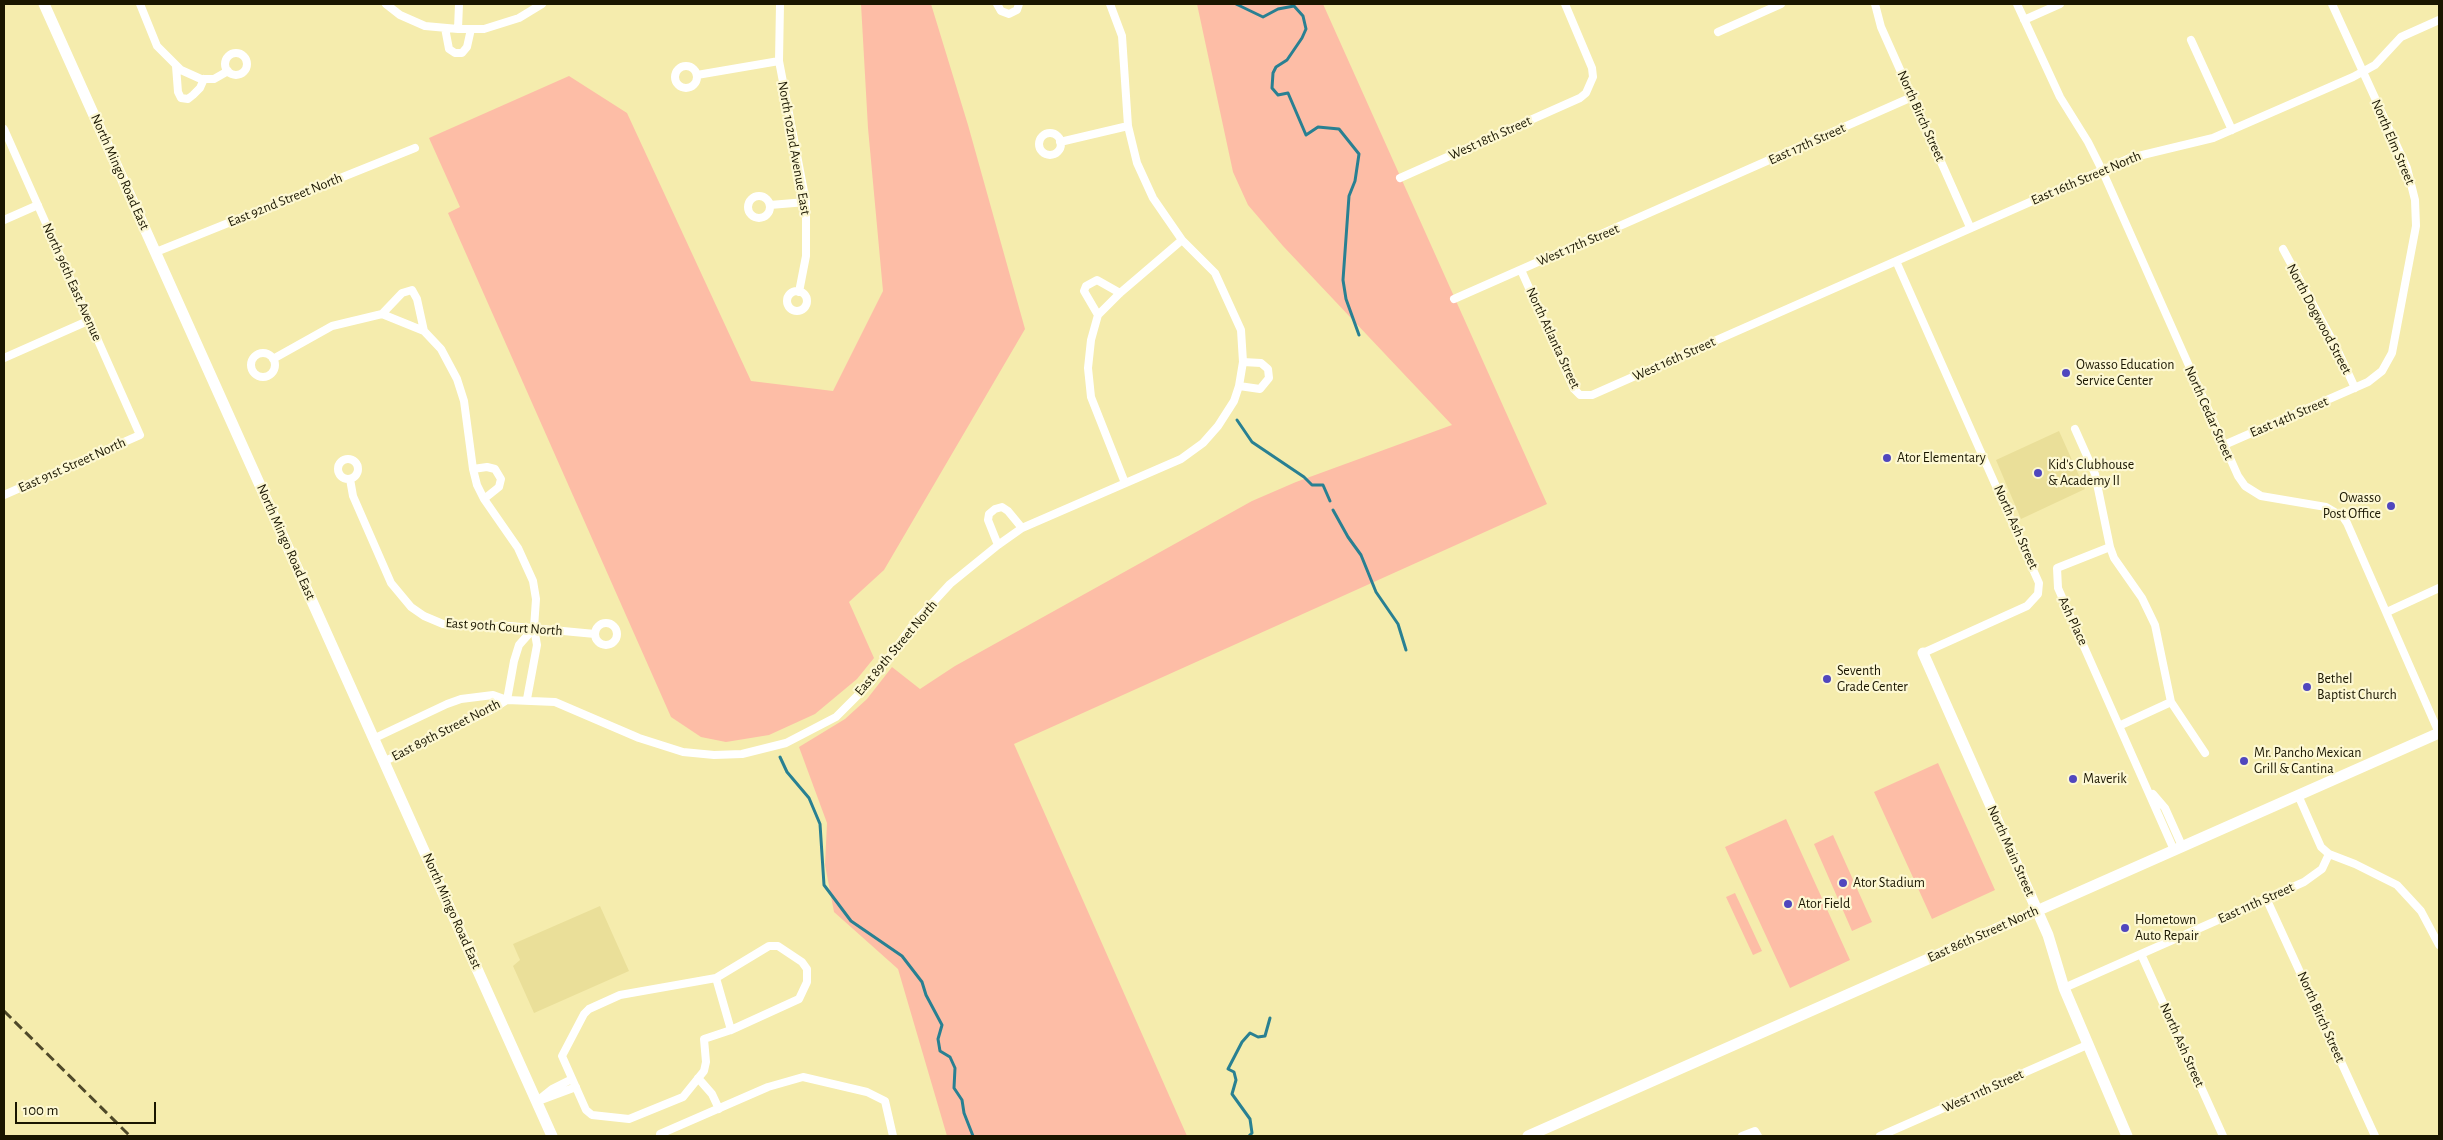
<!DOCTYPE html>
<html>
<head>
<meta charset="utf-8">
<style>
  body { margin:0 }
  #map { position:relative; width:2443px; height:1140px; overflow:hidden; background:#f5ecad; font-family:"Alegreya Sans",sans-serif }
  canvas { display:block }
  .frame { position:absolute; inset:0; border:5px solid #1a1600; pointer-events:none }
  .scale { position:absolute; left:15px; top:1102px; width:141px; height:22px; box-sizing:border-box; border:2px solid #1a1600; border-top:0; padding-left:6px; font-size:15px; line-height:18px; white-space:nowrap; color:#1a1600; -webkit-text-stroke:4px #fdf8d3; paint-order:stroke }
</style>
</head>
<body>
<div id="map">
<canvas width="2443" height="1140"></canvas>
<div class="frame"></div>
<div class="scale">100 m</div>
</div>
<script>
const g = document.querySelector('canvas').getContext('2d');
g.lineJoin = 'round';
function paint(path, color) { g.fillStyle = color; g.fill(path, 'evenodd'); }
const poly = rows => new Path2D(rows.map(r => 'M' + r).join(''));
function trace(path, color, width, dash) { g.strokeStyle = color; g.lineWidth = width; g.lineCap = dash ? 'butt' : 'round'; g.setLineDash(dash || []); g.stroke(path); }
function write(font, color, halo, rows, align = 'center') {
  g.font = font + ' "Alegreya Sans",sans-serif'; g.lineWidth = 4.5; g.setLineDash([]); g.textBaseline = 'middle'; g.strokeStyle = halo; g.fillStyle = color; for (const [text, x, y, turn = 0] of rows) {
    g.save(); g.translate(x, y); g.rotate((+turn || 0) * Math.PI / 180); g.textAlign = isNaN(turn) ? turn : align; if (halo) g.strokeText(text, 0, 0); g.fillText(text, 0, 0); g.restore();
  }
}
paint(poly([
  [2059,431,2085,489,2021,519,1996,460],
  [600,906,629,971,534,1013,513,966,520,960,513,944]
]), '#eadf99');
paint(poly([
  [861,4,931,4,968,125,1025,329,884,570,849,602,874,658,857,679,815,714,769,735,726,742,701,737,671,717,448,213,460,207,429,138,569,76,627,113,751,381,833,391,883,291,868,128],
  [1197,4,1323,4,1547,504,1014,744,1187,1136,947,1136,898,969,834,912,825,865,827,823,799,747,845,719,867,699,892,667,920,689,955,666,1252,501,1296,482,1452,425,1283,246,1248,205,1233,172],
  [1938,763,1995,890,1932,919,1874,792],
  [1786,819,1850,960,1790,988,1725,847],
  [1833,835,1872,922,1852,931,1814,844],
  [1735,893,1762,951,1753,955,1726,897]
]), '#fdbda6');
trace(poly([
  [1236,4,1263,17,1278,9,1294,6,1303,16,1306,29,1302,38,1287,60,1276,67,1273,73,1272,88,1278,95,1288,93,1306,135,1318,127,1339,129,1359,154,1355,181,1349,196,1343,280,1346,299,1359,335],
  [1237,420,1252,442,1304,477,1312,485,1323,485,1330,501],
  [1333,510,1348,537,1361,555,1376,592,1398,624,1406,650],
  [780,757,787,772,809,798,820,824,824,885,851,921,902,956,922,982,926,995,942,1025,938,1039,940,1051,950,1057,955,1068,954,1088,962,1100,964,1113,973,1136],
  [1249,1136,1252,1133,1250,1119,1232,1094,1236,1080,1234,1072,1228,1069,1242,1042,1250,1033,1258,1037,1265,1036,1270,1018]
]), '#298092', 3);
trace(poly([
  [140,4,157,46,181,70,201,79,214,79,228,71],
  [386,4,400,15,425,26,458,29,484,29,519,18,542,4],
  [780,4,779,61,806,202,806,256,799,292],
  [997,4,1001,11,1009,14,1017,10,1019,4],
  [1875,4,1881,27,1970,227],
  [2017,4,2060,97,2088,142,2102,170,2238,476,2245,486,2261,496,2326,507,2343,517,2347,523,2439,733],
  [2024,20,2060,4],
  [445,28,449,49,455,53,462,53,467,47,471,29],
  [458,29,459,4],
  [1718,32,1781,4],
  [2191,40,2232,130],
  '225 64a11 11 0 1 1 22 0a11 11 0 1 1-22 0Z',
  '675 77a11 11 0 1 1 22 0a11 11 0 1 1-22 0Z',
  [176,66,178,92,181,98,188,99,193,95,200,88,204,79],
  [697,75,779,61],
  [4,129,140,435,4,495],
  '1039 144a11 11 0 1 1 22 0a11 11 0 1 1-22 0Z',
  [1060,142,1128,126],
  [1400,178,1580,98,1586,93,1593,77,1592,68,1565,4],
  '748 207a11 11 0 1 1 22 0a11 11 0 1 1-22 0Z',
  [770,205,806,202],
  [4,220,38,205],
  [2283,249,2337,349,2355,388],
  [156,252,415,148],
  [1896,261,2039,583,2038,594,2027,606,1923,653],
  [1521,270,1574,389,1580,395,1592,395,2130,158,2213,138,2353,77,2375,65,2401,37,2439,20],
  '787 301a10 10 0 1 1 20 0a10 10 0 1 1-20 0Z',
  [1454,299,1912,97],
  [382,314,402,293,412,290,417,299,424,331],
  [1098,315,1084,291,1086,286,1097,280,1120,293],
  '251 365a12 12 0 1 1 24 0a12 12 0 1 1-24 0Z',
  [4,358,90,320],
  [273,359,332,326,382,314,424,331,441,349,457,379,464,401,473,469,477,485,484,499,499,487,501,479,495,469,487,467,473,469],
  [1239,386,1260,389,1269,378,1268,369,1261,363,1243,362],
  [2075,429,2095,474,2110,547,2114,558,2142,598,2155,625,2171,702,2205,753],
  [2224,445,2368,382,2382,371,2392,353,2416,226,2415,200,2407,168,2332,4],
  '338 469a10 10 0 1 1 20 0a10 10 0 1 1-20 0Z',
  [350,479,353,496,391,583,411,607,424,616,443,624,465,626,510,626,595,634],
  [1125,483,1091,397,1088,368,1091,340,1098,315,1120,293,1182,240],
  [484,499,518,548,533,581,536,599,534,628,537,645,527,699],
  [998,545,988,520,989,514,995,509,1002,507,1008,511,1022,528],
  [2110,547,2057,568,2058,588,2174,850],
  [2387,612,2439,588],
  '595 634a11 11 0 1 1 22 0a11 11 0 1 1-22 0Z',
  [507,700,514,661,519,645,534,628],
  [2121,725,2171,702],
  [375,738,447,704,461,699,493,695,507,700,555,702,639,738,683,752,714,755,742,754,786,743,836,717,871,682,915,622,950,584,998,545,1022,528,1181,459,1203,443,1218,426,1234,401,1239,386,1243,362,1241,330,1215,273,1182,240,1153,198,1137,163,1128,126,1122,36,1110,4],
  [385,761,493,709,507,700],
  [2153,794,2165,808,2182,846],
  [2298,795,2321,847,2329,854,2355,864,2397,885,2421,911,2439,945],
  [2266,898,2375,1136],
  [2141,954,2223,1136],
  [716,978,731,1030,704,1039,706,1062,704,1071,683,1097,629,1119,592,1115,586,1110,562,1056,584,1014,589,1009,620,995,716,978,769,946,778,946,802,962,807,969,807,982,799,999,731,1030],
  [2064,988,2304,882,2322,869,2329,854],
  [698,1078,712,1094,719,1109],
  [541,1100,576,1087],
  [537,1101,552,1089,572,1079],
  [660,1136,660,1134,768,1087,803,1077,867,1092,885,1101,893,1136],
  [1742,1136,1755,1131,1758,1136],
  [1880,1136,2087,1045]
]), '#fff', 8);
trace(poly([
  [44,4,552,1136],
  [1923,653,2048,935,2064,988,2127,1136],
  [1528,1136,2439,733]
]), '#fff', 11);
trace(poly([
  [4,1011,130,1136]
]), '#4f4929', 3, [10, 5]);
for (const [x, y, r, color] of [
  [2066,373,5,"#5047be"],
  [1887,458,5,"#5047be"],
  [2038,473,5,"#5047be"],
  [2391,506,5,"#5047be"],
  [1827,679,5,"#5047be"],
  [2307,687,5,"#5047be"],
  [2244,761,5,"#5047be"],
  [2073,779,5,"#5047be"],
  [1843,883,5,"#5047be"],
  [1788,904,5,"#5047be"],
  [2125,928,5,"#5047be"]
]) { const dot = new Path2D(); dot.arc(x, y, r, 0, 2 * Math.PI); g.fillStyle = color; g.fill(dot); trace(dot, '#fdf8d3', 2); }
write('14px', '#1a1600', '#fdf8d3', [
  ["North Birch Street",1921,116,66],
  ["West 18th Street",1490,138,-24],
  ["North Elm Street",2393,142,67],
  ["East 17th Street",1807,144,-24],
  ["North 102nd Avenue East",794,148,80],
  ["North Mingo Road East",120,172,66],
  ["East 16th Street North",2086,178,-23],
  ["East 92nd Street North",285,200,-22],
  ["West 17th Street",1578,245,-23],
  ["North 96th East Avenue",72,282,66],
  ["North Dogwood Street",2319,319,62],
  ["North Atlanta Street",1553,338,65],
  ["West 16th Street",1674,359,-24],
  ["North Cedar Street",2209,413,66],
  ["East 14th Street",2289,417,-23],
  ["East 91st Street North",72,465,-24],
  ["North Ash Street",2016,527,66],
  ["North Mingo Road East",286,542,66],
  ["Ash Place",2073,621,65],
  ["East 90th Court North",504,627,4],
  ["East 89th Street North",896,648,-50],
  ["East 89th Street North",446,730,-27],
  ["North Main Street",2011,851,66],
  ["East 11th Street",2256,903,-24],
  ["North Mingo Road East",452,911,66],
  ["East 86th Street North",1983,934,-24],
  ["North Birch Street",2321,1017,66],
  ["North Ash Street",2182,1045,66],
  ["West 11th Street",1983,1091,-24]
]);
write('14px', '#1a1600', '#fdf8d3', [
  ["Owasso Education",2076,365],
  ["Service Center",2076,381],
  ["Ator Elementary",1897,458],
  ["Kid's Clubhouse",2048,465],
  ["& Academy II",2048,481],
  ["Owasso",2381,498,"right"],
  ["Post Office",2381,514,"right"],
  ["Seventh",1837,671],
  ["Grade Center",1837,687],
  ["Bethel",2317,679],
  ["Baptist Church",2317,695],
  ["Mr. Pancho Mexican",2254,753],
  ["Grill & Cantina",2254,769],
  ["Maverik",2083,779],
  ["Ator Stadium",1853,883],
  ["Ator Field",1798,904],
  ["Hometown",2135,920],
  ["Auto Repair",2135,936]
], 'left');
</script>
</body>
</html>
